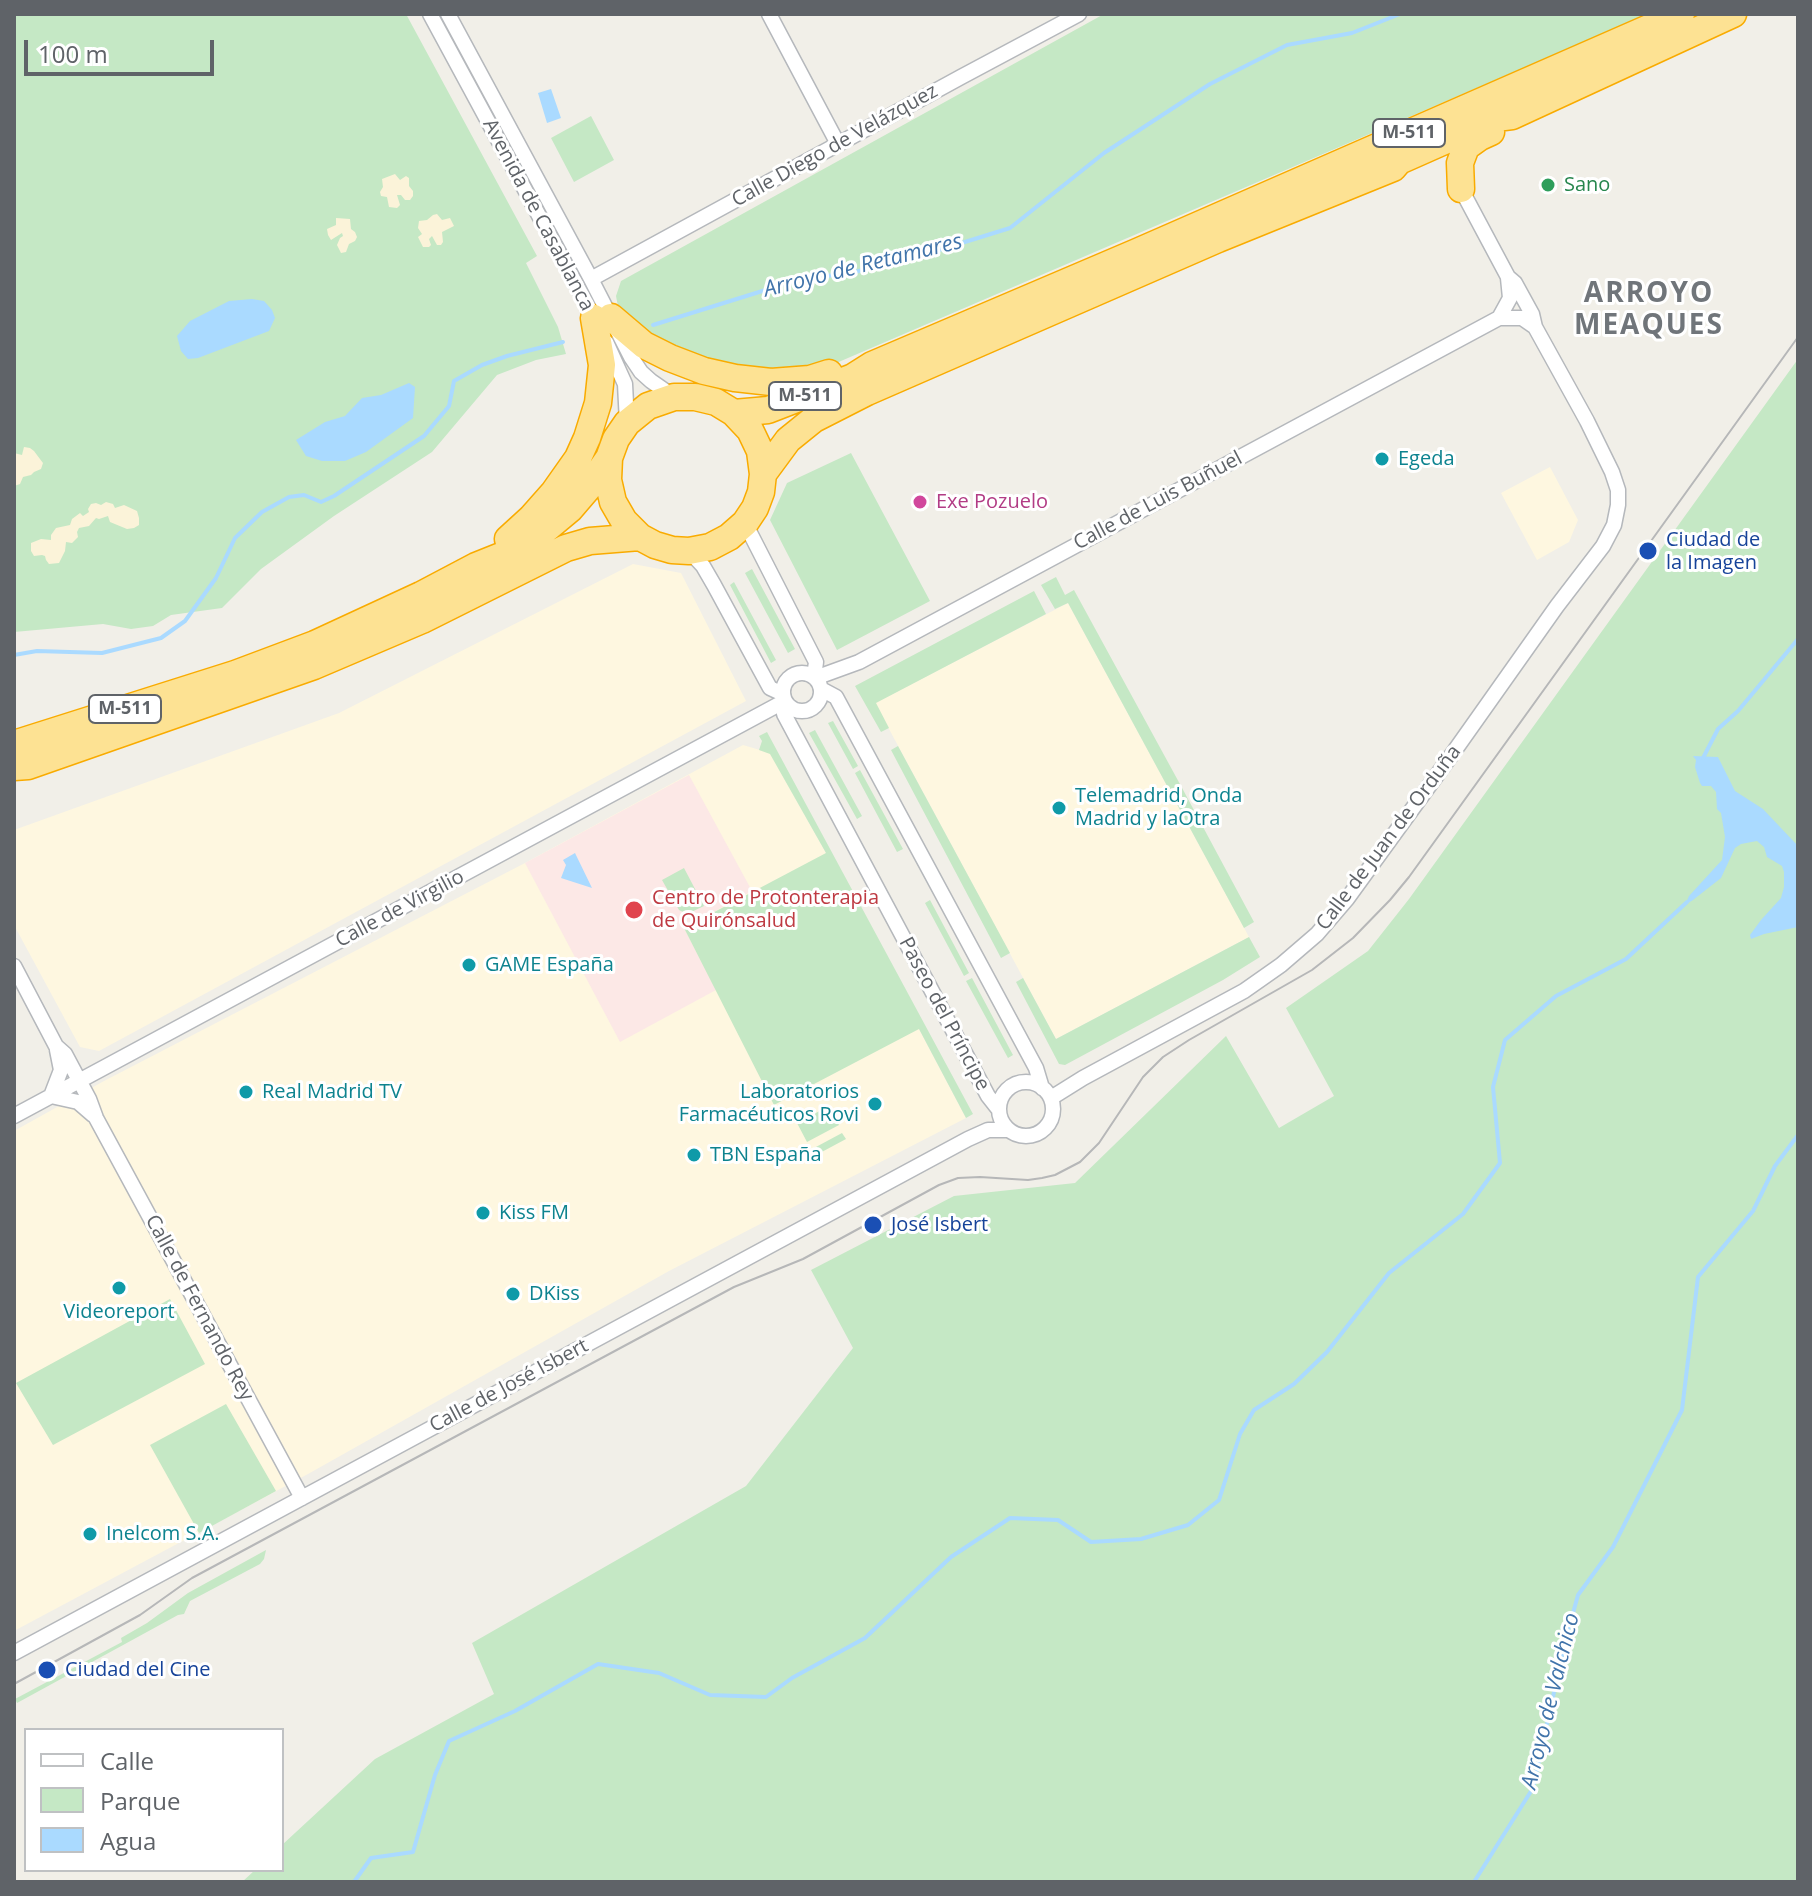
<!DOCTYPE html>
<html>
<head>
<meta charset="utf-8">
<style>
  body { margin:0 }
  #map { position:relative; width:1812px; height:1896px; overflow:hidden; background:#f1efe8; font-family:"Open Sans",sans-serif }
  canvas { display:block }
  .frame { position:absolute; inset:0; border:16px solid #5f6368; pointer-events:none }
  .legend { position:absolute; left:24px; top:1728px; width:260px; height:144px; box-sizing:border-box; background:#fff; border:2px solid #bfc1c3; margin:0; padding:10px 14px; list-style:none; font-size:24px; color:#5f6368 }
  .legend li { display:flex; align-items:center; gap:16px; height:40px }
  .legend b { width:40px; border:2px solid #bfc1c3 }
  .scale { position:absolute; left:24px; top:40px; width:190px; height:36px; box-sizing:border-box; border:4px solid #5f6368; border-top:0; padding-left:10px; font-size:24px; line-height:28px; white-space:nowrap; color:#5f6368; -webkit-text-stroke:6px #fff; paint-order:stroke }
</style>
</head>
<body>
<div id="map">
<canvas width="1812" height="1896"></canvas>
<div class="frame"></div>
<ul class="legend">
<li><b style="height:10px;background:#fff"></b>Calle</li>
<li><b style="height:22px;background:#c5e8c5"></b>Parque</li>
<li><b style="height:22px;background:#aadaff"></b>Agua</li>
</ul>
<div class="scale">100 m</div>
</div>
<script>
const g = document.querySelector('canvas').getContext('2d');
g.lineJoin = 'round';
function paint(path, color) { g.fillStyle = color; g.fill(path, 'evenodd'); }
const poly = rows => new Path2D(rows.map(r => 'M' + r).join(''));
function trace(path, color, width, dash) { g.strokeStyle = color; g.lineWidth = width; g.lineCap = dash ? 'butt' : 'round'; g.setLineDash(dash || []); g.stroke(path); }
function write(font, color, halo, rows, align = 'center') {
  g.font = font + ' "Open Sans",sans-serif'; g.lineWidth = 6; g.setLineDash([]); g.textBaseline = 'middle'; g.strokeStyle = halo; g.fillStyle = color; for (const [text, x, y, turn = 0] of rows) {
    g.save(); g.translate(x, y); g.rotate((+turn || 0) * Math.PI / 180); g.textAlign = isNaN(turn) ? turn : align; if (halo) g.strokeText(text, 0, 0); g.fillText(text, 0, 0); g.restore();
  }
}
paint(poly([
  [1550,467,1578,520,1569,542,1537,560,1501,493],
  [633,564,681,573,746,701,99,1051,80,1047,14,925,14,830,339,713],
  [1068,603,1249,937,1056,1039,875,703],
  [743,745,770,753,826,853,966,1118,669,1271,308,1474,14,1631,14,1131,104,1081,525,863]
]), '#fef7e0');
paint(poly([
  [689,775,752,891,684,928,716,990,620,1042,525,863]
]), '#fce8e6');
paint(poly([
  [14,14,406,14,537,256,526,263,558,327,566,354,536,360,497,375,432,452,334,516,261,569,222,608,171,615,153,626,131,629,103,624,14,632],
  [1104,14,1649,14,827,367,801,372,700,364,620,317,616,296,621,281],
  [591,116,614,160,574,182,551,138],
  [1798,359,1798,1013,1796,1017,1798,1015,1798,1882,242,1882,255,1870,282,1870,282,1845,375,1759,494,1694,472,1643,746,1486,853,1348,811,1270,954,1196,1075,1183,1226,1036,1279,1128,1334,1096,1286,1008,1368,951,1409,899],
  [851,453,930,601,837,650,770,520,787,483],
  [752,569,795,649,788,653,745,573],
  [1056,577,1065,595,1074,590,1181,786,1254,922,1244,928,1068,603,1055,609,1041,585],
  [734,582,776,660,771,663,730,585],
  [1034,591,1046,614,876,703,889,728,881,732,855,686],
  [833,721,858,766,853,769,828,723],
  [815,730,862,816,857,819,809,733],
  [767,732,973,1114,966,1118,919,1029,774,1105,684,928,826,853,770,754,759,750,762,741,759,736],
  [898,746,1010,953,1001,958,891,750],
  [860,770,903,849,897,852,855,773],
  [684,868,704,906,687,914,679,910,662,880],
  [930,900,969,973,964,976,925,903],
  [1249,937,1260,957,1223,980,1065,1065,1059,1064,1016,982,1023,978,1056,1039],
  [972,978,1013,1055,1008,1058,966,981],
  [829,1106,839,1125,807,1142,797,1123],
  [842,1133,846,1139,805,1161,801,1155],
  [170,1299,205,1364,53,1445,16,1383],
  [226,1404,276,1491,199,1533,150,1445],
  [266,1550,264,1559,260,1564,190,1601,184,1614,178,1615,17,1703,15,1699,122,1642,121,1638,147,1623,188,1593]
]), '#c5e8c5');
paint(poly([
  [395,174,400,180,406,176,409,178,409,186,413,191,413,196,410,200,405,200,401,195,397,195,400,205,397,208,389,207,387,197,381,196,380,192,383,187,382,179],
  [437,214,442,220,450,218,454,226,442,232,443,242,441,245,437,245,432,236,429,239,431,245,429,247,423,247,418,237,422,234,418,228,419,221,427,220,433,215],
  [336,218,350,219,351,229,355,232,357,237,355,241,349,244,346,252,341,253,337,245,340,238,343,236,342,233,331,240,328,235,327,229,336,225],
  [24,447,30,448,34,451,43,463,41,469,34,472,31,475,23,477,20,484,14,486,14,453,22,455],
  [106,502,113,504,115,508,124,505,137,511,139,518,139,525,134,528,127,529,110,522,108,516,99,519,96,518,89,526,79,528,77,532,78,537,72,543,66,542,65,551,59,563,49,564,46,560,45,556,42,555,34,556,31,551,31,543,41,539,51,540,51,535,56,528,70,525,72,519,80,513,83,516,89,512,88,509,91,504,96,503,101,505]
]), '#fbf3d9');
paint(poly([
  [551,89,561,118,547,123,538,93],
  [252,299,264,301,272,310,275,318,269,331,198,358,188,359,181,351,177,336,190,321,229,301],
  [409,383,415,387,413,418,366,452,345,461,322,461,306,456,296,440,325,422,345,416,362,398,381,395],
  [1693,756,1718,757,1735,791,1763,809,1798,846,1798,927,1764,934,1751,939,1750,935,1761,920,1781,898,1784,887,1784,872,1782,866,1767,857,1764,847,1757,841,1741,844,1735,848,1721,878,1693,900,1685,905,1689,896,1722,860,1725,837,1721,813,1717,809,1716,792,1711,786,1702,786,1700,783,1695,767,1696,760],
  [575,853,592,888,561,878,566,865,563,860]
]), '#aadaff');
trace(poly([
  [653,325,801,279,851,273,923,255,1010,228,1104,153,1210,84,1287,45,1352,33,1400,14],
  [14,655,37,651,102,653,161,638,185,621,216,578,235,538,262,512,289,497,304,495,321,502,334,496,424,436,449,406,454,381,482,365,507,356,563,342],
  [1703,758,1718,729,1738,711,1798,639],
  [354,1882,371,1858,413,1852,435,1775,449,1741,515,1711,598,1664,659,1673,710,1695,766,1697,792,1678,865,1638,951,1557,1010,1518,1058,1520,1091,1542,1141,1539,1188,1525,1219,1500,1240,1434,1254,1410,1294,1384,1327,1352,1389,1273,1463,1214,1500,1163,1493,1087,1505,1040,1556,996,1626,959,1687,902],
  [1474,1882,1533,1788,1565,1642,1578,1595,1613,1547,1682,1410,1698,1277,1753,1211,1775,1166,1798,1135]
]), '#aadaff', 4);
const street = poly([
  [430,14,597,323],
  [448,14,591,279,631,357,641,372,651,381,674,397],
  [769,14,838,144],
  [591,279,961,77,1079,14],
  [1499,318,1510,298,1508,278],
  [606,342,625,384,627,423],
  [745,523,816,662,814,677],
  [689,551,703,566,714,585,770,688,783,694],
  '783 692a19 19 0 1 1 38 0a19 19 0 1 1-38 0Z',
  [815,678,859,662,1499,318,1522,318,1535,327],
  [821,689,836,697,1036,1068,1042,1088],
  [788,706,784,714,988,1096,999,1110],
  [14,966,56,1046,65,1054,89,1099,96,1118,302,1498],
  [57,1050,61,1070,51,1096,78,1102,93,1115],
  '999 1109a27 27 0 1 1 54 0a27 27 0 1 1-54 0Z',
  [1051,1098,1083,1078,1244,991,1281,965,1317,934,1347,899,1453,753,1557,606,1603,546,1614,525,1618,505,1618,490,1612,472,1587,421,1535,327,1532,314,1515,283,1508,277,1461,189],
  [14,1116,785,701],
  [14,1653,968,1139,988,1130,1008,1130]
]);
const highway = poly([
  [1461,189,1460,163,1466,147,1480,137,1491,132],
  [611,317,644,345,670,358,704,371,735,378,771,382,810,379,829,373],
  [734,413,768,410,853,377,872,365,1137,252,1681,14],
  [763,474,788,440,814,419,867,392,1218,239,1393,168,1399,161,1496,118,1512,116,1733,14],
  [508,539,531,518,554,492,578,458,587,438,598,403,602,365,594,318],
  [14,744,235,674,315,644,421,595,476,566,506,554,546,529,570,509,588,488,609,458,616,439,627,423,648,406,674,397,695,397,716,402,734,413,750,430,760,451,763,474,761,492,755,508,745,523,729,537,710,547,689,551,672,550,655,545,640,537,624,521,613,502,608,480,609,458],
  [14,767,28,766,314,666,422,620,566,548,590,541,640,537]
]);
trace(street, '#b5b8bc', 17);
trace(highway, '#f9ab00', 29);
trace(street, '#fff', 14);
trace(highway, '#fde293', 26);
trace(poly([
  [14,1684,140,1615,192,1578,734,1287,803,1259,939,1185,958,1178,980,1177,1028,1180,1042,1178,1055,1175,1080,1162,1099,1143,1143,1077,1163,1057,1189,1040,1312,970,1353,938,1390,900,1409,877,1798,337]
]), '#b6b7b8', 2);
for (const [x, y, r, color] of [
  [1548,185,8,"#2e9e5b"],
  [1382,459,8,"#0f9aa8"],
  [920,502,8,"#d1479c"],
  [1648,551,10,"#1a4fb4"],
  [1059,808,8,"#0f9aa8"],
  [634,910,10,"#e0444e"],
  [469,965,8,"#0f9aa8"],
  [246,1092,8,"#0f9aa8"],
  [875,1104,8,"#0f9aa8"],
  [694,1155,8,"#0f9aa8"],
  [483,1213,8,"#0f9aa8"],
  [873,1225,10,"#1a4fb4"],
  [119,1288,8,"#0f9aa8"],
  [513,1294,8,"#0f9aa8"],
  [90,1534,8,"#0f9aa8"],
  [47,1670,10,"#1a4fb4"]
]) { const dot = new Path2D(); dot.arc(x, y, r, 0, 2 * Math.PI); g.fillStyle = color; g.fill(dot); trace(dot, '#fff', 3); }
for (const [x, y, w] of [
  [1409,133,72],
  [805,396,72],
  [125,709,72]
]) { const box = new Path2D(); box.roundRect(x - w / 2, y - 14, w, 28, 6); g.fillStyle = '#fff'; g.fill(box); trace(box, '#5f6368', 2); }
write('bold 18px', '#5f6368', null, [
  ["M-511",1409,133],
  ["M-511",805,396],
  ["M-511",125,709]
]);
write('20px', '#5f6368', '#fff', [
  ["Calle Diego de Velázquez",835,146,-29],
  ["Avenida de Casablanca",538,215,62],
  ["Calle de Luis Buñuel",1158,501,-28],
  ["Calle de Juan de Orduña",1389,838,-53],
  ["Calle de Virgilio",400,909,-28],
  ["Paseo del Príncipe",944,1014,62],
  ["Calle de Fernando Rey",199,1308,62],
  ["Calle de José Isbert",509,1386,-28]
]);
write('20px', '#27864d', '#fff', [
  ["Sano",1564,185]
], 'left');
write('20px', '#0d838f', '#fff', [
  ["Egeda",1398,459],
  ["Telemadrid, Onda",1075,796],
  ["Madrid y laOtra",1075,819],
  ["GAME España",485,965],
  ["Real Madrid TV",262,1092],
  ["Laboratorios",859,1092,"right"],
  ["Farmacéuticos Rovi",859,1115,"right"],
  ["TBN España",710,1155],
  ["Kiss FM",499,1213],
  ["DKiss",529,1294],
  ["Videoreport",119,1312,"center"],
  ["Inelcom S.A.",106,1534]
], 'left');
write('20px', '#b23c85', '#fff', [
  ["Exe Pozuelo",936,502]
], 'left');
write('20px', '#164399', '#fff', [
  ["Ciudad de",1666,540],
  ["la Imagen",1666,563],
  ["José Isbert",891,1225],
  ["Ciudad del Cine",65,1670]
], 'left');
write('20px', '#be3a42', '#fff', [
  ["Centro de Protonterapia",652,898],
  ["de Quirónsalud",652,921]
], 'left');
write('italic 22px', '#4174aa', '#fff', [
  ["Arroyo de Retamares",863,266,-14],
  ["Arroyo de Valchico",1551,1701,-76]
]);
g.letterSpacing = '2px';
write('bold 28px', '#70757a', '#fff', [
  ["ARROYO",1649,294],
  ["MEAQUES",1649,326]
]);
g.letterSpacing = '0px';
</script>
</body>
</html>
